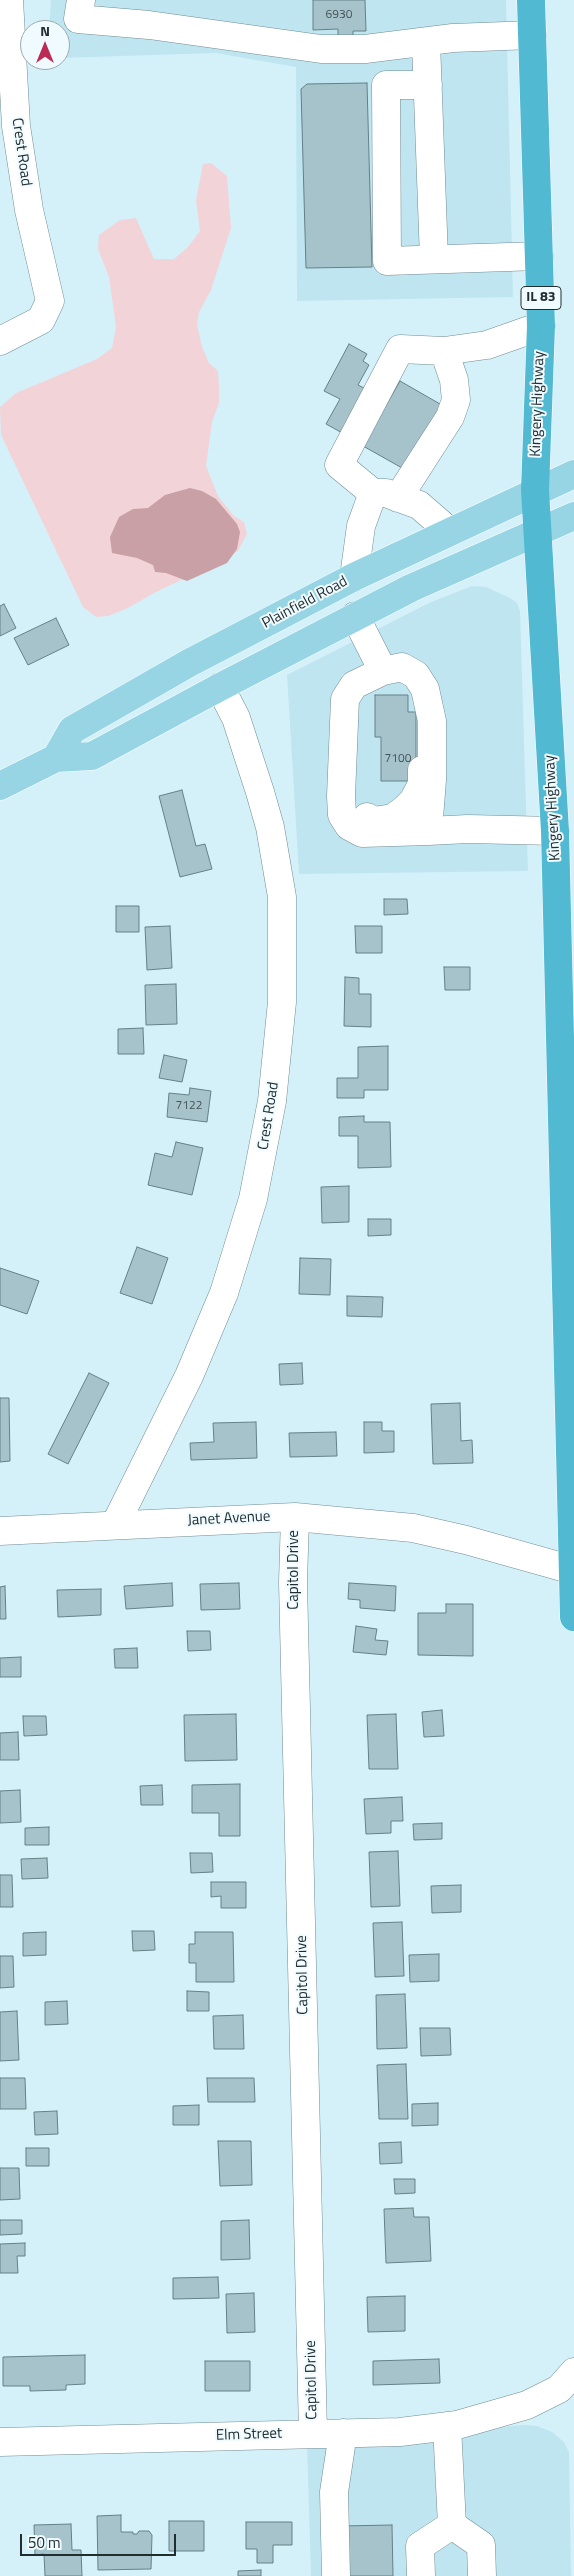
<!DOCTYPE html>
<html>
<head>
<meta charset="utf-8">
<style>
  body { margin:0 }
  #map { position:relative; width:574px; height:2576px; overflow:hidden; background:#d4f1f9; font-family:"Titillium Web",sans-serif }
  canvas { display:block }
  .north { position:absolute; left:20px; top:20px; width:50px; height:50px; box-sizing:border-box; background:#effbfe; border:1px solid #9da9ac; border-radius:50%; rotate:0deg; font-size:14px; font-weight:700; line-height:20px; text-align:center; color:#222d30 }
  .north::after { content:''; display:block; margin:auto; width:18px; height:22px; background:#bb2b54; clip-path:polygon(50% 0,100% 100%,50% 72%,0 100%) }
  .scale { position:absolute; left:20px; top:2534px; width:156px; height:22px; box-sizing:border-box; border:2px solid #222d30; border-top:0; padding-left:6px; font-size:15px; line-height:18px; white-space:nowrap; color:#222d30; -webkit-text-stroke:4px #effbfe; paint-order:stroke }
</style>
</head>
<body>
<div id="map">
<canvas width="574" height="2576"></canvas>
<div class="north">N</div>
<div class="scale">50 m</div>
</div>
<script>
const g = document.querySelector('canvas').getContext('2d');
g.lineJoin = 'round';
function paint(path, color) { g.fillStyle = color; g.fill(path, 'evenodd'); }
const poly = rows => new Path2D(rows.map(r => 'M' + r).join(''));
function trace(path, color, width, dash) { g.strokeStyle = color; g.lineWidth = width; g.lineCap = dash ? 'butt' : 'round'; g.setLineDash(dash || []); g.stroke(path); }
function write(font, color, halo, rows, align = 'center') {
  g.font = font + ' "Titillium Web",sans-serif'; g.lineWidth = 4; g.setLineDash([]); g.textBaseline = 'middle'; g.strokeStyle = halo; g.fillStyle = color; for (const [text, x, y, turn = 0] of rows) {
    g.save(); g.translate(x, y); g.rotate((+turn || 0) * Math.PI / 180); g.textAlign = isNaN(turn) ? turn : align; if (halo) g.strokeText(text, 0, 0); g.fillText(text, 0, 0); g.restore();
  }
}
paint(poly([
  [51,0,506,0,513,297,297,301,296,67,216,53,60,58,60,30,49,30],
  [472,586,486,587,510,598,517,603,520,611,528,871,299,874,287,675,431,602],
  [523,2425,537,2426,552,2432,564,2442,569,2452,571,2576,311,2576,307,2445]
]), '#bfe6f0');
paint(poly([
  [211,163,227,176,231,228,211,290,199,312,197,325,202,347,209,363,218,371,219,387,219,403,212,422,206,466,218,496,234,516,244,522,247,534,238,551,225,559,154,593,128,608,108,616,96,617,83,607,1,435,0,407,16,393,97,359,112,348,116,327,109,277,98,249,99,235,120,220,136,218,154,259,174,259,188,247,200,231,196,200,203,164]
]), '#f2d4d8');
paint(poly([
  [190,488,202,491,216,499,237,524,240,532,237,549,227,563,187,581,166,573,155,572,153,565,137,558,112,553,110,537,119,517,133,509,148,508,165,495]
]), '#c9a0a5');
const building = poly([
  [313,0,365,0,366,31,353,31,353,43,338,43,338,29,313,30,313,0],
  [367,83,372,267,306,268,301,89,307,84,367,83],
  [349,344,367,354,363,361,369,365,358,385,370,391,346,435,326,424,340,399,324,391,349,344],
  [400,381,447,408,411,473,363,446,400,381],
  [4,604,16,628,0,636,0,606,4,604],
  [56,618,69,645,28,665,14,638,56,618],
  [375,695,408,695,408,712,416,712,416,781,381,781,381,737,375,737,375,695],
  [182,790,196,846,205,844,212,869,180,877,159,796,182,790],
  [384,899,407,899,408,914,384,915,384,899],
  [116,906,139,906,139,932,116,932,116,906],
  [170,926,172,968,147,970,145,927,170,926],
  [355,926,382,926,382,953,356,953,355,926],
  [444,967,470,967,470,990,445,990,444,967],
  [345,977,359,978,359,994,371,994,371,1027,344,1026,345,977],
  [176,984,177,1024,146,1025,145,985,176,984],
  [143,1028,144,1054,118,1054,118,1029,143,1028],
  [388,1046,388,1090,364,1090,364,1098,337,1098,337,1078,358,1078,358,1047,388,1046],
  [164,1055,187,1060,182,1082,159,1078,164,1055],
  [190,1088,211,1091,207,1122,167,1117,169,1093,189,1095,190,1088],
  [364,1116,364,1122,390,1122,391,1167,358,1168,358,1136,339,1136,339,1117,364,1116],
  [176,1142,203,1148,192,1195,148,1185,155,1153,172,1157,176,1142],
  [349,1186,349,1222,322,1223,321,1187,349,1186],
  [368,1219,391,1219,391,1235,368,1236,368,1219],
  [137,1247,168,1258,152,1304,120,1293,137,1247],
  [300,1258,331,1259,330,1295,299,1294,300,1258],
  [0,1268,39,1281,27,1314,0,1305,0,1268],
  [347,1296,383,1297,382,1317,347,1316,347,1296],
  [302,1363,303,1384,280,1385,279,1364,302,1363],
  [89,1373,109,1383,68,1464,48,1454,89,1373],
  [0,1398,9,1398,10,1461,0,1462,0,1398],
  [460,1403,461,1441,472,1440,473,1463,433,1464,431,1404,460,1403],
  [256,1422,257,1458,191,1460,190,1443,214,1442,213,1423,256,1422],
  [364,1422,382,1422,382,1431,394,1431,394,1452,364,1453,364,1422],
  [336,1432,337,1456,290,1457,289,1433,336,1432],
  [172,1583,173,1606,126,1609,124,1586,172,1583],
  [239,1583,240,1609,201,1610,200,1584,239,1583],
  [349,1583,396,1586,395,1611,360,1608,360,1600,348,1599,349,1583],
  [5,1586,6,1619,0,1619,0,1587,5,1586],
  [101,1589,101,1615,58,1617,57,1590,101,1589],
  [446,1604,473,1604,473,1656,418,1655,418,1613,446,1613,446,1604],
  [356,1626,377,1629,375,1640,388,1641,386,1655,353,1652,356,1626],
  [187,1631,210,1631,211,1650,188,1651,187,1631],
  [137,1648,138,1668,115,1668,114,1649,137,1648],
  [21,1657,21,1677,0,1677,0,1658,21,1657],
  [442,1710,444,1736,424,1737,422,1712,442,1710],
  [236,1714,237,1760,185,1761,184,1715,236,1714],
  [396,1714,398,1769,369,1769,367,1715,396,1714],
  [23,1716,46,1716,47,1735,24,1736,23,1716],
  [18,1732,19,1760,0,1760,0,1733,18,1732],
  [240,1784,240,1836,219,1836,219,1813,192,1813,192,1785,240,1784],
  [162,1785,163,1805,141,1805,140,1786,162,1785],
  [20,1790,21,1822,0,1823,0,1791,20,1790],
  [402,1797,403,1821,391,1821,391,1833,366,1834,364,1799,402,1797],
  [442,1823,442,1839,414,1840,413,1824,442,1823],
  [49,1827,49,1845,25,1845,25,1828,49,1827],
  [398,1851,400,1906,371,1907,369,1852,398,1851],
  [190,1853,212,1853,213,1872,191,1873,190,1853],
  [47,1858,48,1878,22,1879,21,1859,47,1858],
  [0,1875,12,1875,13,1907,0,1907,0,1875],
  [211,1882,246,1882,246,1908,221,1908,221,1896,211,1897,211,1882],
  [461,1885,461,1912,432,1913,431,1886,461,1885],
  [402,1922,404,1976,375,1977,373,1923,402,1922],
  [132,1931,154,1931,155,1950,133,1951,132,1931],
  [46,1932,46,1955,23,1956,23,1933,46,1932],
  [195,1932,233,1932,234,1982,196,1982,196,1963,189,1963,189,1944,195,1944,195,1932],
  [439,1954,439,1981,410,1982,409,1955,439,1954],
  [0,1956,13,1956,14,1987,0,1988,0,1956],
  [187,1991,209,1992,209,2011,187,2011,187,1991],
  [405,1994,407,2048,377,2049,376,1995,405,1994],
  [67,2001,68,2024,45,2025,45,2002,67,2001],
  [17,2011,19,2060,0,2061,0,2012,17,2011],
  [243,2015,244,2049,214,2049,213,2016,243,2015],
  [420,2028,450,2028,451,2055,421,2056,420,2028],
  [406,2064,408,2119,379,2119,377,2065,406,2064],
  [0,2078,25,2078,26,2109,0,2109,0,2078],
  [207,2078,254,2078,255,2102,208,2102,207,2078],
  [438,2103,438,2125,412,2126,412,2104,438,2103],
  [199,2105,199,2125,173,2125,173,2106,199,2105],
  [57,2111,58,2134,35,2135,34,2112,57,2111],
  [218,2141,251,2141,252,2185,220,2186,218,2141],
  [401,2142,402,2163,380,2164,379,2143,401,2142],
  [26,2148,49,2148,49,2166,26,2166,26,2148],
  [0,2168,19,2168,20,2199,0,2200,0,2168],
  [394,2179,415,2179,415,2193,395,2194,394,2179],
  [413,2208,414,2217,429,2217,431,2261,386,2263,384,2209,413,2208],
  [0,2220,22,2220,22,2234,0,2235,0,2220],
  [249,2220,250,2259,221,2260,221,2221,249,2220],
  [25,2243,25,2256,17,2256,18,2273,0,2273,0,2244,25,2243],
  [218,2277,219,2298,173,2299,173,2278,218,2277],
  [254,2293,255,2332,227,2333,226,2294,254,2293],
  [405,2296,405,2331,368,2332,367,2297,405,2296],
  [85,2355,85,2384,66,2385,66,2390,30,2391,30,2386,3,2386,3,2357,85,2355],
  [439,2359,440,2383,373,2385,373,2361,439,2359],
  [205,2361,250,2361,250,2391,205,2391,205,2361],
  [121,2515,121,2532,133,2532,133,2534,137,2534,139,2531,149,2531,152,2535,151,2569,98,2570,97,2516,121,2515],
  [169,2521,204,2521,204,2551,169,2551,169,2521],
  [246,2522,292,2522,292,2545,273,2545,273,2563,257,2563,257,2549,246,2549,246,2522],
  [71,2524,72,2550,81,2550,82,2576,45,2576,44,2554,35,2555,34,2525,71,2524],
  [392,2525,393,2576,342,2576,341,2526,392,2525],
  [261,2570,261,2576,238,2576,238,2571,261,2570]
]);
paint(building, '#a6c3cb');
trace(building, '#658087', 1);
const minor = poly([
  [81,0,78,19,149,25,321,49,365,49,453,38,532,35],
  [426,42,434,259],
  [428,85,386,85,387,261,539,256],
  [0,341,41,320,50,301,29,210,16,126,9,0],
  [444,351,400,349,339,465,373,493,386,493,419,505,449,531],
  [398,498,450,417,456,400,454,380,444,351,487,345,541,326],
  [354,577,361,526,373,493],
  [355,616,383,671],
  [367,817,374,821,393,818,405,809,413,801,422,784,422,770],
  [428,831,432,780,432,721,425,689,416,675,402,667,383,671,354,685,345,699,341,796,342,815,349,826,362,833,428,831,468,829,555,831],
  [295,1517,293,1582,313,2433],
  [115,1525,189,1376,224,1293,253,1199,272,1101,282,1002,282,897,270,827,260,792,236,718,220,687],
  [0,1531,295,1517,413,1528,466,1540,573,1570],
  [0,2442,400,2432,457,2425,527,2405,559,2389,574,2372],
  [452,2525,481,2545,482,2576],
  [336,2576,334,2492,343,2433],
  [421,2576,420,2546,452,2525,447,2426]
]);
const major = poly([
  [56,758,72,730,189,663,354,577,574,474],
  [0,786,56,758,92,756,220,687,411,588,574,516]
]);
const highway = poly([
  [531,0,541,326,535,490,555,831,574,1617]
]);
trace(minor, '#718c94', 29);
trace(major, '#fff', 29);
trace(highway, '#fff', 29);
trace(minor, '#fff', 28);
trace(major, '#97d5e4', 28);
trace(highway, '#52b9d2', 28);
write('12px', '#435257', null, [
  ["6930",339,15],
  ["7100",398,759],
  ["7122",189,1106]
]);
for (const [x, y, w] of [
  [541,298,40]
]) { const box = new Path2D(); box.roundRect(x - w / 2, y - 11.5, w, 23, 4); g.fillStyle = '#effbfe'; g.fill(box); trace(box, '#222d30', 1); }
write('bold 14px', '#222d30', null, [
  ["IL 83",541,298]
]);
write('15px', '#222d30', '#effbfe', [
  ["Crest Road",21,152,82],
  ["Kingery Highway",538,404,-88],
  ["Plainfield Road",305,603,-28],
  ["Kingery Highway",553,808,-93],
  ["Crest Road",269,1116,-81],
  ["Janet Avenue",229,1519,-3],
  ["Capitol Drive",294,1570,-90],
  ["Capitol Drive",303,1975,-91],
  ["Capitol Drive",312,2380,-91],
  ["Elm Street",249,2435,-2]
]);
</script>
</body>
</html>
